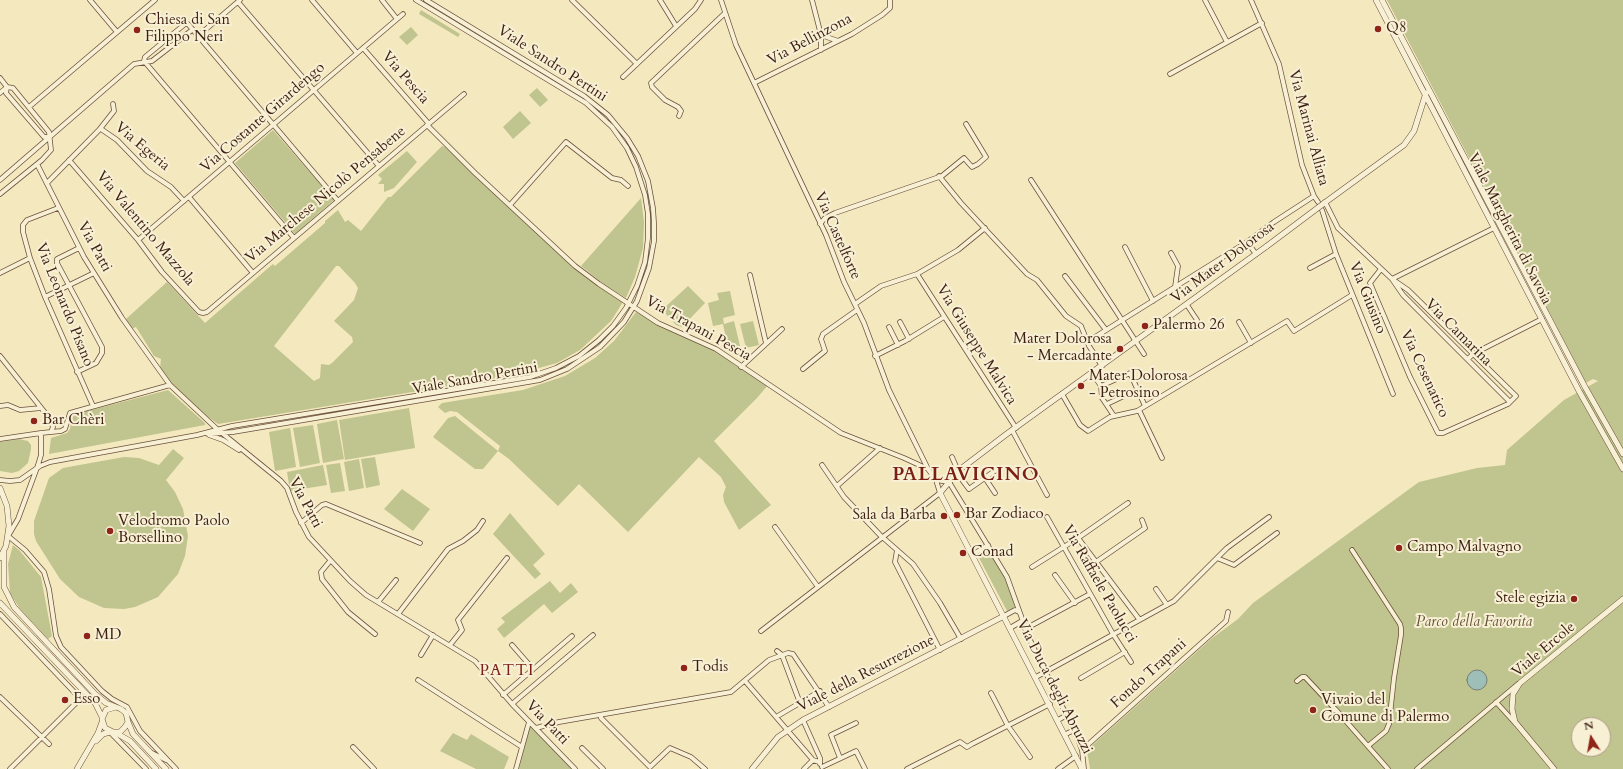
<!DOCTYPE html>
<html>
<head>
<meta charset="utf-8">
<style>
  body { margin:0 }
  #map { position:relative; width:1623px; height:769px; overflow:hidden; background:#f4e8bf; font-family:Cardo,serif }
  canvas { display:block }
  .north { position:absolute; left:1571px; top:717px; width:40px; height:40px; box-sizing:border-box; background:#f8f0d5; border:1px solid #ad9c87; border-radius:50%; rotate:349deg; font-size:11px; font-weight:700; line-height:16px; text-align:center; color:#3d1f12 }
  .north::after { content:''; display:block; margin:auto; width:14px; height:18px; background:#8f2418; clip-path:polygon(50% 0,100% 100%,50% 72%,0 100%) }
</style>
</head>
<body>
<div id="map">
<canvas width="1623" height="769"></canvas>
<div class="north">N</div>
</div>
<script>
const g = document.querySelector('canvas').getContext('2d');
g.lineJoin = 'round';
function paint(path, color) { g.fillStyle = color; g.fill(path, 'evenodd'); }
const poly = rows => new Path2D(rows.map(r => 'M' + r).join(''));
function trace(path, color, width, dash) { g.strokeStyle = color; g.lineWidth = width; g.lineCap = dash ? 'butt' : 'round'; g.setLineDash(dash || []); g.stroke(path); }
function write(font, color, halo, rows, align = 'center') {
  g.font = font + ' Cardo,serif'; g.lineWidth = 4; g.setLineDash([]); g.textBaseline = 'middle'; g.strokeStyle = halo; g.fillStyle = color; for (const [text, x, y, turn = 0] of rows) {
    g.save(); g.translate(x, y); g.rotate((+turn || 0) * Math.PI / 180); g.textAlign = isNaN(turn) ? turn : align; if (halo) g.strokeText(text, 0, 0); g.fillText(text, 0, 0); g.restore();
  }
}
paint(poly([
  [1387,0,1623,0,1623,769,1090,769,1087,750,1211,639,1238,619,1253,603,1419,482,1477,468,1505,465,1507,450,1564,400,1598,381,1593,379,1586,383],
  [1579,725,1603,725,1603,749,1579,749],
  [421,10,460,34,458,37,419,14],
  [411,27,418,35,407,45,399,37],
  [537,88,548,100,540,107,529,95],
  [520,111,531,123,513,139,503,127],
  [273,130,334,200,295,234,235,163],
  [442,146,445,147,578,271,623,302,611,321,580,350,557,363,510,376,218,424,207,416,171,383,160,369,161,359,154,356,136,327,131,329,126,319,167,282,205,323,267,269,273,264,275,266,325,223,325,221,338,210,345,222,348,220,361,231,388,197,391,197],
  [336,266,339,266,355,283,358,288,354,300,334,321,352,337,353,342,332,363,329,365,321,364,320,378,314,381,274,346],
  [407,151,417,162,394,188,384,192,384,184,378,184,382,179,378,175],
  [641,198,644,222,643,248,635,277,626,298,605,285,581,266],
  [688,286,705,303,682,327,676,325,662,310],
  [730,291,735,315,723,318,724,324,734,321,740,346,728,348,723,324,713,326,708,303,719,300,717,293],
  [636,312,663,327,711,348,739,368,768,385,757,398,714,441,771,505,739,530,724,502,723,495,726,487,721,477,699,457,628,532,579,484,558,506,509,459,498,451,483,469,475,469,433,437,448,418,455,416,498,451,500,446,457,412,450,411,445,413,438,407,442,403,523,390,565,376,595,358,614,341],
  [753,321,759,345,746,348,740,324],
  [168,390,205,423,205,425,49,454,51,438,67,433,70,429,72,415],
  [409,408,415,448,345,460,339,420],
  [337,420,344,459,323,463,317,424],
  [313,425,320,463,300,467,293,428],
  [290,428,296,467,275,471,269,432],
  [19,439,28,441,31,445,31,449,28,463,19,471,12,473,0,471,0,442],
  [173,449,184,458,166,480,175,492,183,509,188,536,185,556,178,574,158,597,135,607,124,609,104,608,79,597,60,579,36,541,34,534,34,521,49,478,63,468,124,457,139,458,159,465],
  [375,457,380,485,366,488,361,459],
  [359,459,364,488,349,491,344,462],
  [340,463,345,491,331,493,326,465],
  [323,465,327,485,290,491,287,472],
  [402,489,430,509,413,531,384,509],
  [510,513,545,554,533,565,541,574,535,579,493,534],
  [13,545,20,551,41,577,52,636,48,639,20,609,10,593,8,564],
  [988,548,1005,577,1015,607,1007,611,977,554],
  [550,581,560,593,571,583,578,592,552,613,544,604,504,638,497,629,505,622,501,618],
  [530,726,534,730,572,769,519,769],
  [453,733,467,740,471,734,509,757,504,769,476,769,440,751]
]), '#c0c48e');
const water = poly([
  '1467 680a10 10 0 1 1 20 0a10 10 0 1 1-20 0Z'
]);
paint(water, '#9dbfb8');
trace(water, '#777f76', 1);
const minor = poly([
  [90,0,117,32],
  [312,0,357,53],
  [382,0,397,19],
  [572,0,637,64],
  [660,0,676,26],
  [721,0,736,45,826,235,844,282,864,323,889,390,928,469,936,480,940,493,761,631],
  [812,0,821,35,821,50],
  [1205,0,1227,42],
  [1251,0,1279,64,1302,165,1314,196,1274,222,1247,242,1256,254],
  [238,2,379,166],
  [821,35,838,41],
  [198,36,240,0],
  [363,48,429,124],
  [144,61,145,57,185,24,188,24,338,201],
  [144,61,294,238],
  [1170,74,1262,23],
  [623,77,695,9,701,0],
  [0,78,7,87,13,88,49,132,51,150,42,160,0,194],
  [754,83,852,34,882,15,890,8,890,0],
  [7,87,6,93,44,137,50,137],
  [0,93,7,87],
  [29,107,155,0],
  [679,116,681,111,678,107,665,100,652,87,651,83,724,14],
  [427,125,475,173,575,266,599,284,658,323,716,349,841,433,904,458,928,469],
  [101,129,117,140,147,171,171,187,184,201],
  [69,160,138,240,162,272,199,312,203,313,207,312,464,94],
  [37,164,84,257,122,318,170,385,217,429,281,481,287,488,296,512,309,537,350,581,366,595,475,661,512,704,575,769],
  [939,176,961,203,1027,274,1037,280,1066,316,1081,326,1089,346,1102,366],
  [0,180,134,64,152,61,192,30],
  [1031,180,1144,354],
  [47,183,99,130,114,111,113,104],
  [1314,196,1318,202],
  [189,197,253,273],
  [1325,202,1338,228,1392,279,1403,295,1510,402],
  [510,205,566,142,612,178,621,180,628,186],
  [58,208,27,220,23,225,23,232,30,258,45,297,93,406],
  [1322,210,1336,254,1393,394],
  [820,224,825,218,835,213,942,176,964,158,972,167,978,164,986,157,966,124],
  [138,240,403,14],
  [1125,247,1153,301],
  [1171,253,1178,266,1175,287],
  [1310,268,1336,254],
  [1381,269,1370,283,1410,377,1438,433,1443,433,1508,404,1516,396,1408,290,1392,279],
  [0,273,30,258],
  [917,274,1016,428],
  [750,275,766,343],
  [1065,276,1106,330],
  [1392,279,1494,228],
  [45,297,94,273],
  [855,304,881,286,917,274,958,250,985,228],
  [1187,305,1197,320],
  [900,322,909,339],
  [1239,322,1251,343],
  [889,327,898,345],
  [1087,342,1247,242],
  [0,356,50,419,53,427,51,432,41,433,41,455,38,465,18,519,8,536,25,550,44,572,49,589,56,636,61,647,102,691,112,699,127,707,140,731,176,769],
  [875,356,905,341,944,317],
  [1468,359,1473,354,1542,319],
  [741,367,782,329],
  [803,369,825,351,821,339,823,334,857,310],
  [77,372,96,363,102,353,102,347,57,263,57,259,79,248],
  [1092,373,1101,386,1102,398,1114,416],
  [1101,386,1130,373,1145,406],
  [1062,394,1080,425,1088,431,1110,417,1137,411,1287,321,1294,331,1352,295],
  [1107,404,1128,394,1135,392,1139,393],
  [0,406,8,405,20,410,41,408],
  [1139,410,1162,458],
  [1012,430,1047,495],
  [51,432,61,431,65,429,70,413,170,385],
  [208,434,233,432,540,380,567,369,600,347,624,322,637,301,649,268,654,241,654,223,653,208,648,181,638,156,627,138,608,115,584,96,426,0],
  [209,435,223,440,239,450],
  [0,439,41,433],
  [952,457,958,471],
  [822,465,844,497,880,535,913,564,940,603,961,639],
  [957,473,969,489,996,470],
  [985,478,995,493],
  [0,480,10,481,20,480,40,466,50,462,197,435,232,426,530,377,556,368,579,356,599,340,613,326,626,308,637,286,645,262,648,238,648,214,645,195,636,167,627,148,612,127,586,103,416,0],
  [936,480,949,482,1007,577,1029,638,1078,739,1082,750,1084,769],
  [837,486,880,448],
  [1047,517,1113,634,1131,662],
  [301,523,322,505,326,504,420,543],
  [775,527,818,587],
  [1078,538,1139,619],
  [897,550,895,562,940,650],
  [1352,550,1400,624,1401,628,1401,635,1394,678,1389,724,1386,731,1368,746],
  [972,555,988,545],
  [1217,558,1234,565,1277,533],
  [330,561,321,572,322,579,348,612,375,634],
  [1096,562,1145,528,1142,520],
  [1032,567,1078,538,1128,503],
  [1055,575,1075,603],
  [1156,589,1167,605],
  [378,602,396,580],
  [0,614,76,694,92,701],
  [398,614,448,549,463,541,477,530,483,521],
  [1004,616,1015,610,1019,612],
  [1010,628,1022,621],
  [1025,629,1090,594],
  [450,645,462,630,458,620,507,558],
  [512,645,533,669],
  [777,651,782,655,800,703],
  [421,655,433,635],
  [1036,677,1174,601,1227,548,1269,517],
  [1081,678,1125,652],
  [418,680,522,747],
  [745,681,813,760,819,762],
  [1297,681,1302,677,1305,677,1335,709],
  [991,693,1008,726,1030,757],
  [503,695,572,636],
  [0,697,49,744],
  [1496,702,1516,724],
  [512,704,593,635],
  [601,715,601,718,650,767,670,748,691,757,705,769],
  [776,717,820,691],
  [803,720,820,758,820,764],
  [1058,720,1067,715],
  [1326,720,1327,715,1335,709,1337,711,1388,769],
  [536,728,559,722,731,692,769,660,788,653,793,654,797,660,829,707],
  [109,731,146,769],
  [1066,734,1074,730],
  [353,747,374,769],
  [582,748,603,769],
  [1082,750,1226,621,1228,612],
  [152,753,166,760],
  [840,758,831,735,856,723],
  [822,767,856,751,865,769],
  [10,769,82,697],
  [516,769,529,722],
  [804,769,813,760],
  [907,769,960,742,967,747,972,744,1050,704],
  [1058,769,1076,756],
  [1417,769,1518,684]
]);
const tertiary = poly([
  [1376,0,1579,391,1623,469],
  [1382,0,1585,387,1623,454],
  [1323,204,1404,145,1414,131,1426,93],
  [0,488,7,506,9,526,6,546,0,558],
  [4,552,4,587,14,607,95,694,106,703,121,709,126,713,128,722,125,727,120,732,113,732,105,728,102,719,106,710,116,707],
  [0,603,95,703,102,717],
  [128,722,133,734,166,769],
  [116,733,130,741,156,769],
  [96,741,103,734,110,732],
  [77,769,98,733,102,722],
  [752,769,778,737,803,720,1004,616],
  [1082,769,940,493,958,471,1008,433,1267,246],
  [1554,769,1515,722,1512,709,1513,694,1520,683,1623,599]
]);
trace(minor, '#6b513d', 5.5);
trace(tertiary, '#6b513d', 6);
trace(minor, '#f8f0d5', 4);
trace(tertiary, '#f8f0d5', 5);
const tertiaryBridge = poly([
  [1267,246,1323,204]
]);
trace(tertiaryBridge, '#6b513d', 6, []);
trace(tertiaryBridge, '#f8f0d5', 5);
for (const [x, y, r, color] of [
  [1378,29,4,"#8f2418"],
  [137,30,4,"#8f2418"],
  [1145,326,4,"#8f2418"],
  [1120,349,4,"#8f2418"],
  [1081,386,4,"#8f2418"],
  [34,421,4,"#8f2418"],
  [957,515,4,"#8f2418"],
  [944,516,4,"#8f2418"],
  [110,531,4,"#8f2418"],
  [1399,548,4,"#8f2418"],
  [963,553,4,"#8f2418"],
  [1574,599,4,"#8f2418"],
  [87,636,4,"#8f2418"],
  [684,668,4,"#8f2418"],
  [65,700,4,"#8f2418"],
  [1313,710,4,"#8f2418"]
]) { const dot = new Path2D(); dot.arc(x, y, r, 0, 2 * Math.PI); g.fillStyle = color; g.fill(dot); trace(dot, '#f8f0d5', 1.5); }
write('15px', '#3d1f12', '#f8f0d5', [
  ["Chiesa di San",145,21],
  ["Filippo Neri",145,38],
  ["Q8",1386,29],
  ["Palermo 26",1153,326],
  ["Mater Dolorosa",1112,340,"right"],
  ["- Mercadante",1112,357,"right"],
  ["Mater Dolorosa",1089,377],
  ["- Petrosino",1089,394],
  ["Bar Chèri",42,421],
  ["Bar Zodiaco",965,515],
  ["Sala da Barba",936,516,"right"],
  ["Velodromo Paolo",118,522],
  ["Borsellino",118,539],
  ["Campo Malvagno",1407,548],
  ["Conad",971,553],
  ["Stele egizia",1566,599,"right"],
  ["MD",95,636],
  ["Todis",692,668],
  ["Esso",73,700],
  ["Vivaio del",1321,701],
  ["Comune di Palermo",1321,718]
], 'left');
write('15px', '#3d1f12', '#f8f0d5', [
  ["Via Bellinzona",810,40,-28],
  ["Viale Sandro Pertini",552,64,33],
  ["Via Pescia",405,78,49],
  ["Via Costante Girardengo",263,118,-41],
  ["Via Marinai Alliata",1308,128,75],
  ["Via Egeria",142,147,40],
  ["Via Marchese Nicolò Pensabene",326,195,-40],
  ["Via Valentino Mazzola",145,229,50],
  ["Viale Margherita di Savoia",1509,229,63],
  ["Via Castelforte",837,236,66],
  ["Via Patti",94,247,61],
  ["Via Mater Dolorosa",1223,263,-37],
  ["Via Giusino",1367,298,68],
  ["Via Leonardo Pisano",64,305,68],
  ["Via Trapani Pescia",698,329,29],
  ["Via Camarina",1458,333,45],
  ["Via Giuseppe Malvica",976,345,58],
  ["Via Cesenatico",1424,374,65],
  ["Viale Sandro Pertini",475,379,-10],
  ["Via Patti",305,503,62],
  ["Via Raffaele Paolucci",1099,584,60],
  ["Viale Ercole",1544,650,-40],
  ["Viale della Resurrezione",866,674,-27],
  ["Fondo Trapani",1149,674,-42],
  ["Via Duca degli Abruzzi",1054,687,63],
  ["Via Patti",547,723,46]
]);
write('italic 15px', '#645137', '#f8f0d5', [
  ["Parco della Favorita",1474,623]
]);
g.letterSpacing = '1px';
write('16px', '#7a1f14', '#f8f0d5', [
  ["PATTI",507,671]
]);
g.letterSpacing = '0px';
g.letterSpacing = '1px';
write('bold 19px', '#7a1f14', '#f8f0d5', [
  ["PALLAVICINO",966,476]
]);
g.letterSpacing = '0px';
</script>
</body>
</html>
